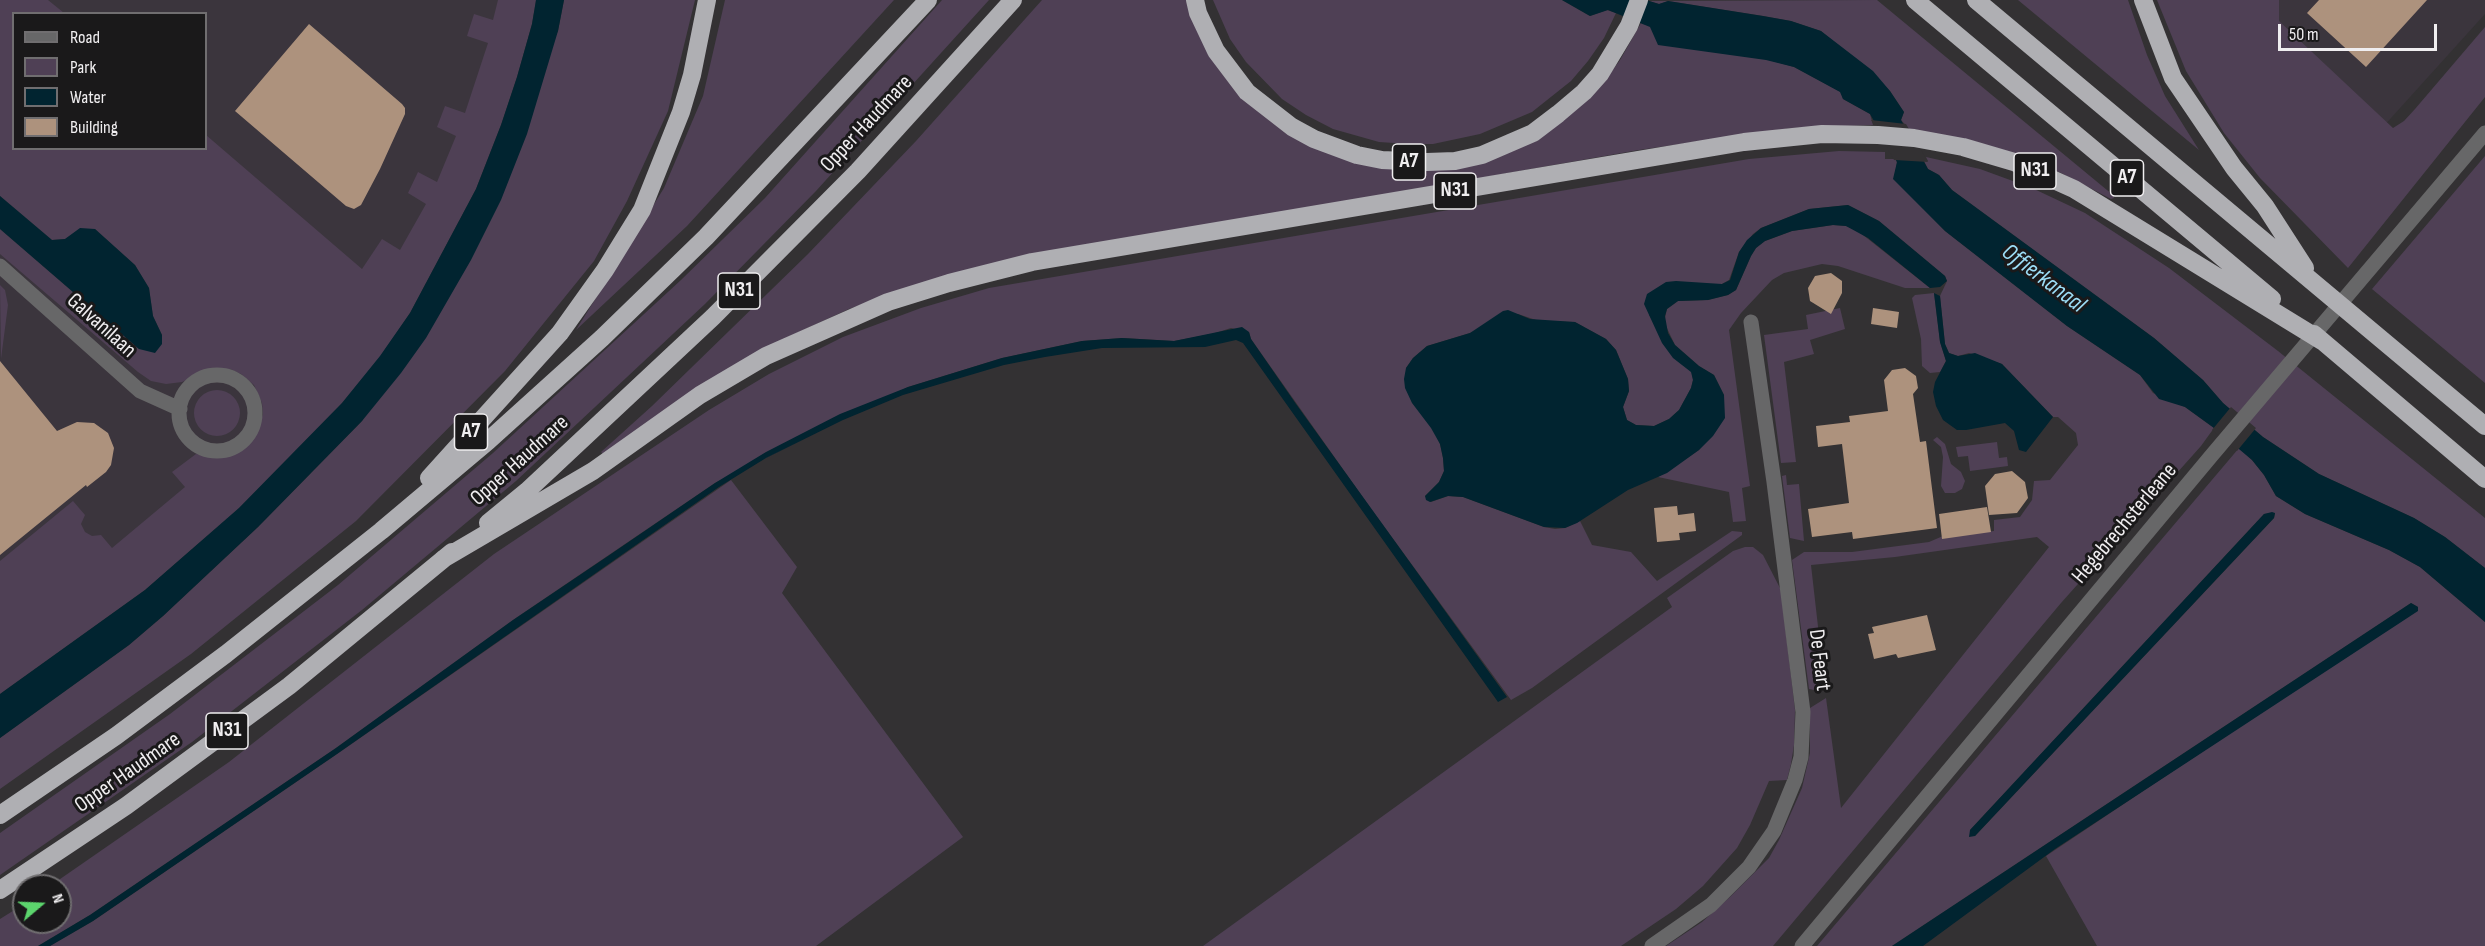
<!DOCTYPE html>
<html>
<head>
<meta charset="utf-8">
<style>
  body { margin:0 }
  #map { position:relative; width:2485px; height:946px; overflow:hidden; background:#333133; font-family:"Sofia Sans Condensed",sans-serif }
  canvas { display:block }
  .legend { position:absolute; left:12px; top:12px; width:195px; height:138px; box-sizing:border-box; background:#1a191a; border:2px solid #706e70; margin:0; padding:8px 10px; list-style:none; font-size:18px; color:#f0eef0 }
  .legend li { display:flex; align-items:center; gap:12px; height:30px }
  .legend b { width:30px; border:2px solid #706e70 }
  .north { position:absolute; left:12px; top:874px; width:60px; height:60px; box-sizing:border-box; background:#1a191a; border:2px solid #706e70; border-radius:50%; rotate:71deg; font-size:16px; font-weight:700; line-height:24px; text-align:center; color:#f0eef0 }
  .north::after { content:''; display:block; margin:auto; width:21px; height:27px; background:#5cd56d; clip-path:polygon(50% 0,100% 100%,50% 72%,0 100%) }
  .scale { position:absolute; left:2278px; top:24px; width:159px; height:27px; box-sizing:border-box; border:3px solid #f0eef0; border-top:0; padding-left:8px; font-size:18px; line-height:21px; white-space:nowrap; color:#f0eef0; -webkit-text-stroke:4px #1a191a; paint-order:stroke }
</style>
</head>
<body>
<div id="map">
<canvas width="2485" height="946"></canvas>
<ul class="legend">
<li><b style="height:8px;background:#676768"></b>Road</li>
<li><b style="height:16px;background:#4f4055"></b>Park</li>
<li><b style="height:16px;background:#012430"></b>Water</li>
<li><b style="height:16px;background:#ad927d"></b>Building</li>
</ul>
<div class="north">N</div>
<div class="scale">50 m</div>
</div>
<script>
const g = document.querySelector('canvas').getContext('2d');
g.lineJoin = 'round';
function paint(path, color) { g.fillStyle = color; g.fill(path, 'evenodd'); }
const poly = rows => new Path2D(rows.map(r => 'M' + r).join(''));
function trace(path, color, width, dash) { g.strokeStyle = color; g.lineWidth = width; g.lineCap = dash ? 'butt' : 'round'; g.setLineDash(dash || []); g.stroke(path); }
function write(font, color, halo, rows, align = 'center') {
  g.font = font + ' "Sofia Sans Condensed",sans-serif'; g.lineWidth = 6; g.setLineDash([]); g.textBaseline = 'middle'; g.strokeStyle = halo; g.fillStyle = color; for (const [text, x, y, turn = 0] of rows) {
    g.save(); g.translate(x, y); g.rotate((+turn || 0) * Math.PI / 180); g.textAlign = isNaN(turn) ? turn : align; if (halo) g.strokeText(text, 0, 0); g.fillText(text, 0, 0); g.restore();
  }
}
paint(poly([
  [0,0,540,0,350,429,0,694],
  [14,14,206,14,206,148,14,148],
  [2206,0,2485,0,2485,14,2326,190]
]), '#3b353d');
paint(poly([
  [0,0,48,0,64,13,14,14,14,148,206,148,206,135,362,269,382,239,400,250,426,204,408,193,418,172,437,182,456,136,437,127,445,106,465,113,488,43,467,36,474,14,493,20,498,0,536,0,532,24,517,77,501,125,476,189,410,313,380,357,342,403,239,508,145,590,0,694,0,561,73,501,85,515,81,524,85,532,92,536,101,535,112,548,185,487,172,472,196,454,223,457,242,450,256,435,263,414,262,403,254,385,241,374,230,369,210,369,182,382,166,384,151,381,138,372,0,254,0,229,139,349,162,335,153,316,149,288,135,265,95,229,80,229,65,239,52,240,0,196],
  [564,0,695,0,668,111,627,201,594,261,505,371,356,521,191,654,0,789,0,738,129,645,163,616,258,527,362,421,558,31],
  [725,0,894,0,687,226,576,330,664,188,703,96],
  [942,0,989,0,816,191,705,304,516,481,362,610,192,742,0,875,0,833,170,714,338,585,493,453,681,280,765,198],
  [1042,0,1186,0,1195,24,1304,141,1464,165,1604,82,1620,60,1641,23,1794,67,1841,92,1843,99,1870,114,1873,125,1792,128,1639,150,1508,173,910,287,849,309,786,338,603,454,601,452,652,406,808,254,916,141],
  [1213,0,1562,0,1590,16,1607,10,1616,13,1604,38,1588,61,1571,81,1532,112,1480,134,1433,144,1409,144,1379,142,1333,129,1306,115,1282,99,1246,62,1230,39],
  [1877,0,2113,195,2114,198,2111,199,2061,173,2009,152,1975,142,1909,129,1901,120,1904,112,1890,91,1821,31,1791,21,1763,16,1668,1,1659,4,1649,1],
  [2018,0,2128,0,2147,55,2165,96,2199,150],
  [2157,0,2279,0,2279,21,2393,128,2404,121,2415,109,2485,27,2485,97,2348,268,2260,178,2224,133,2186,71],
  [1839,151,1885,152,1885,159,1896,159,1897,163,1894,179,1945,231,2067,326,2140,375,2153,393,2185,407,2214,428,2201,446,2061,603,1773,946,1666,946,1702,922,1730,897,1769,858,1779,840,1802,788,1810,753,1810,708,1826,698,1841,808,2049,547,2037,537,1895,557,1811,565,1825,688,1814,690,1809,689,1792,560,1804,552,1852,552,1929,542,1943,536,1994,531,1994,520,2020,517,2032,500,2034,481,2050,480,2078,445,2076,433,2058,417,2053,417,2002,364,1969,353,1958,356,1949,353,1945,344,1940,296,1947,281,1945,276,1879,221,1848,205,1809,209,1761,228,1753,234,1739,252,1729,280,1722,284,1705,284,1649,315,1692,372,1693,380,1691,388,1679,410,1669,419,1654,426,1636,425,1627,420,1623,407,1629,391,1628,379,1616,350,1606,339,1575,322,1539,321,1518,314,1470,333,1427,346,1413,358,1406,368,1440,444,1443,458,1444,471,1439,482,1425,496,1431,502,1448,496,1463,497,1544,527,1555,529,1565,528,1580,521,1592,545,1631,552,1657,581,1732,531,1742,532,1742,535,1532,688,1511,700,1369,506,1251,339,1249,332,1231,328,1212,334,1174,341,1122,338,1082,341,1002,358,908,387,715,483,513,620,336,748,90,915,38,946,0,946,0,919,24,904,24,922,60,922,60,886,50,886,229,762,494,554,709,410,769,374,843,337,921,308,989,288,1749,159],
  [2485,156,2485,383,2372,289],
  [1926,157,1980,169,2032,188,2085,213,2169,268,2278,351,2485,518,2485,568,2445,537,2414,518,2319,474,2263,437,2223,403,2203,380,2154,338,1952,190,1939,175,1928,169,1924,161,1928,161],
  [1833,225,1846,226,1858,231,1930,288,1905,288,1838,266,1822,264,1784,273,1772,280,1741,313,1729,330,1750,486,1742,488,1746,521,1733,522,1729,492,1658,477,1699,450,1724,395,1714,375,1699,366,1675,345,1664,322,1667,309,1678,301,1708,300,1728,295,1736,290,1751,256,1756,248,1765,241,1792,231],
  [0,285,5,290,8,305,1,359],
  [1934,293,1940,342,1946,361,1940,372,1930,373,1922,366,1921,339,1912,298,1915,295],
  [1840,308,1845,329,1810,340,1814,354,1784,362,1796,462,1781,463,1764,335,1808,329,1806,315],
  '194 413a23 23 0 1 1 46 0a23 23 0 1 1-46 0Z',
  [1937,437,1945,444,1951,464,1961,472,1965,481,1962,489,1955,493,1945,493,1941,486,1943,457,1941,447,1933,440],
  [1997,442,1999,458,2007,457,2008,466,1970,471,1968,456,1958,457,1956,447],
  [2239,448,2252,460,2264,475,2276,496,2305,514,2389,550,2420,567,2485,622,2485,946,2097,946,2046,856,2418,607,2411,603,1892,946,1817,946],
  [2275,513,2274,518,1975,836,1970,830,2264,514],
  [1786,475,1787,485,1799,484,1804,541,1790,538,1782,476],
  [731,480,797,567,782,593,963,837,816,946,50,946,93,921,337,754],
  [1745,547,1753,547,1763,555,1781,590,1795,710,1794,745,1791,764,1787,780,1769,781,1750,825,1737,848,1703,886,1676,909,1621,946,1203,946,1672,607,1667,598,1733,551]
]), '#4f4055');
paint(poly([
  [536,0,564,0,558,31,527,134,501,200,471,260,426,338,401,373,362,421,258,527,163,616,129,645,0,738,0,694,145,590,239,508,342,403,380,356,410,313,476,189,501,125,517,77,532,24],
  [1562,0,1646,0,1659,4,1668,1,1763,16,1791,21,1821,31,1873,71,1890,91,1904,112,1901,120,1928,169,1939,175,1952,190,2154,338,2203,380,2223,403,2263,437,2319,474,2414,518,2445,537,2485,568,2485,622,2420,567,2389,550,2305,514,2276,496,2264,475,2252,460,2214,428,2185,407,2159,399,2140,375,2067,326,1945,231,1893,179,1897,162,1870,114,1843,99,1840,92,1794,67,1766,60,1658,45,1650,27,1608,10,1590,16],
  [0,196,52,240,65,239,80,228,95,229,135,265,149,288,153,316,162,335,162,344,155,353,139,349,0,229],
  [1848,205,1879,221,1945,276,1947,281,1940,287,1930,288,1868,238,1846,226,1833,225,1792,231,1765,241,1756,248,1751,256,1736,290,1728,295,1708,300,1678,301,1667,309,1665,316,1668,333,1675,345,1699,366,1714,375,1724,395,1725,418,1713,436,1699,450,1667,473,1628,490,1577,523,1565,528,1544,527,1463,497,1448,496,1430,502,1426,500,1425,496,1439,482,1444,471,1443,458,1440,444,1431,428,1412,403,1405,388,1404,379,1406,368,1413,358,1427,346,1470,333,1503,311,1508,310,1530,319,1575,322,1606,339,1616,350,1628,379,1629,391,1623,407,1627,420,1636,425,1654,426,1669,419,1679,410,1691,388,1693,380,1691,372,1673,358,1662,343,1644,304,1647,294,1666,282,1676,281,1722,284,1730,280,1739,252,1747,240,1761,228,1809,209],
  [1934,293,1940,296,1945,344,1949,353,1958,356,1975,353,2002,364,2053,417,2026,452,2019,450,2014,431,2005,423,1966,430,1957,430,1943,420,1936,406,1933,392,1935,382,1946,361,1940,342],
  [1242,327,1249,332,1251,339,1296,404,1507,697,1498,702,1243,343,1236,340,1205,347,1102,348,1045,357,1004,365,903,395,843,420,766,458,719,487,337,754,93,921,50,946,38,946,90,915,336,748,513,620,608,556,715,483,766,452,840,414,908,387,1002,358,1082,341,1122,338,1174,341],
  [2272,512,2275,513,2274,518,1975,836,1969,837,1970,830,2264,514],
  [2411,603,2418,607,2418,611,2055,849,1923,946,1892,946]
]), '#012430');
paint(poly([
  [1871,120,1906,124,1928,162,1894,160],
  [2231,407,2256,428,2237,451,2212,430]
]), '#333133');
paint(poly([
  [2319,0,2427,0,2366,67,2307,13],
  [309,24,402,104,405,108,405,114,380,169,361,205,354,209,346,206,235,111],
  [1831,273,1842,281,1842,293,1831,314,1810,301,1808,288,1815,276],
  [1873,308,1899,312,1897,328,1871,324],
  [0,361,57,431,77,422,94,423,108,433,114,448,111,465,106,472,87,487,86,485,0,555],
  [1905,368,1916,376,1918,388,1913,394,1920,442,1926,441,1937,528,1853,539,1852,532,1812,537,1808,509,1849,503,1842,444,1818,447,1816,426,1850,422,1849,416,1888,411,1884,380,1892,370],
  [2012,471,2025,482,2028,498,2017,513,1989,515,1985,486,1995,474],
  [1677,506,1678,515,1694,513,1696,531,1679,533,1680,540,1657,542,1654,508],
  [1987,507,1991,532,1942,539,1939,514],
  [1927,615,1936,650,1898,658,1896,654,1874,659,1868,634,1874,633,1872,627]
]), '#ad927d');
trace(poly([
  [0,266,140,391,180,409],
  '179 413a38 38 0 1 1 76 0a38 38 0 1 1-76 0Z',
  [1652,946,1711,905,1749,867,1774,831,1795,780,1801,757,1803,712,1774,482,1751,322],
  [1802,946,2212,455,2485,133]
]), '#676768', 15);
trace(poly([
  [1195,0,1198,13,1216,51,1247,92,1292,127,1314,139,1357,155,1382,160,1427,162,1455,161,1482,155,1533,133,1558,114,1584,92,1600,74,1629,26,1639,0],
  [1915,0,2272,299],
  [1976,0,2485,426],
  [2143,0,2173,78,2234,168,2265,206,2305,268],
  [2314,334,2485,479],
  [429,478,560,333,605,270,642,210,681,112,692,75,707,0],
  [488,523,527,491,713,317,858,171,1013,0],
  [443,559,593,471,700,395,766,356,888,302,949,283,1032,262,1744,142,1822,134,1878,135,1914,138,1963,147,2014,162,2074,189,2322,341],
  [0,815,116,736,226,654,381,531,488,441,602,338,706,237,928,0],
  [0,890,126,806,289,686,452,552]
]), '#afafb3', 18);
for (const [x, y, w] of [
  [1409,162,33],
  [2035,171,42],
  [2127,178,33],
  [1455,191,42],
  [739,291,42],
  [471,432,33],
  [227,731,42]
]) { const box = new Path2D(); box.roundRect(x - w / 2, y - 18, w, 36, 4.5); g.fillStyle = '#1a191a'; g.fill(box); trace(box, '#f0eef0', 1.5); }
write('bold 21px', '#f0eef0', null, [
  ["A7",1409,162],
  ["N31",2035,171],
  ["A7",2127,178],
  ["N31",1455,191],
  ["N31",739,291],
  ["A7",471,432],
  ["N31",227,731]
]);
write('22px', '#f0eef0', '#1a191a', [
  ["Opper Haudmare",867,124,-47],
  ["Galvanilaan",101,326,42],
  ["Opper Haudmare",520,461,-42],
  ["Hegebrechsterleane",2125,524,-50],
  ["De Feart",1819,660,83],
  ["Opper Haudmare",128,773,-35]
]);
write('italic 24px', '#9cddf6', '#1a191a', [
  ["Offierkanaal",2043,279,37]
]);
</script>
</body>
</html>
